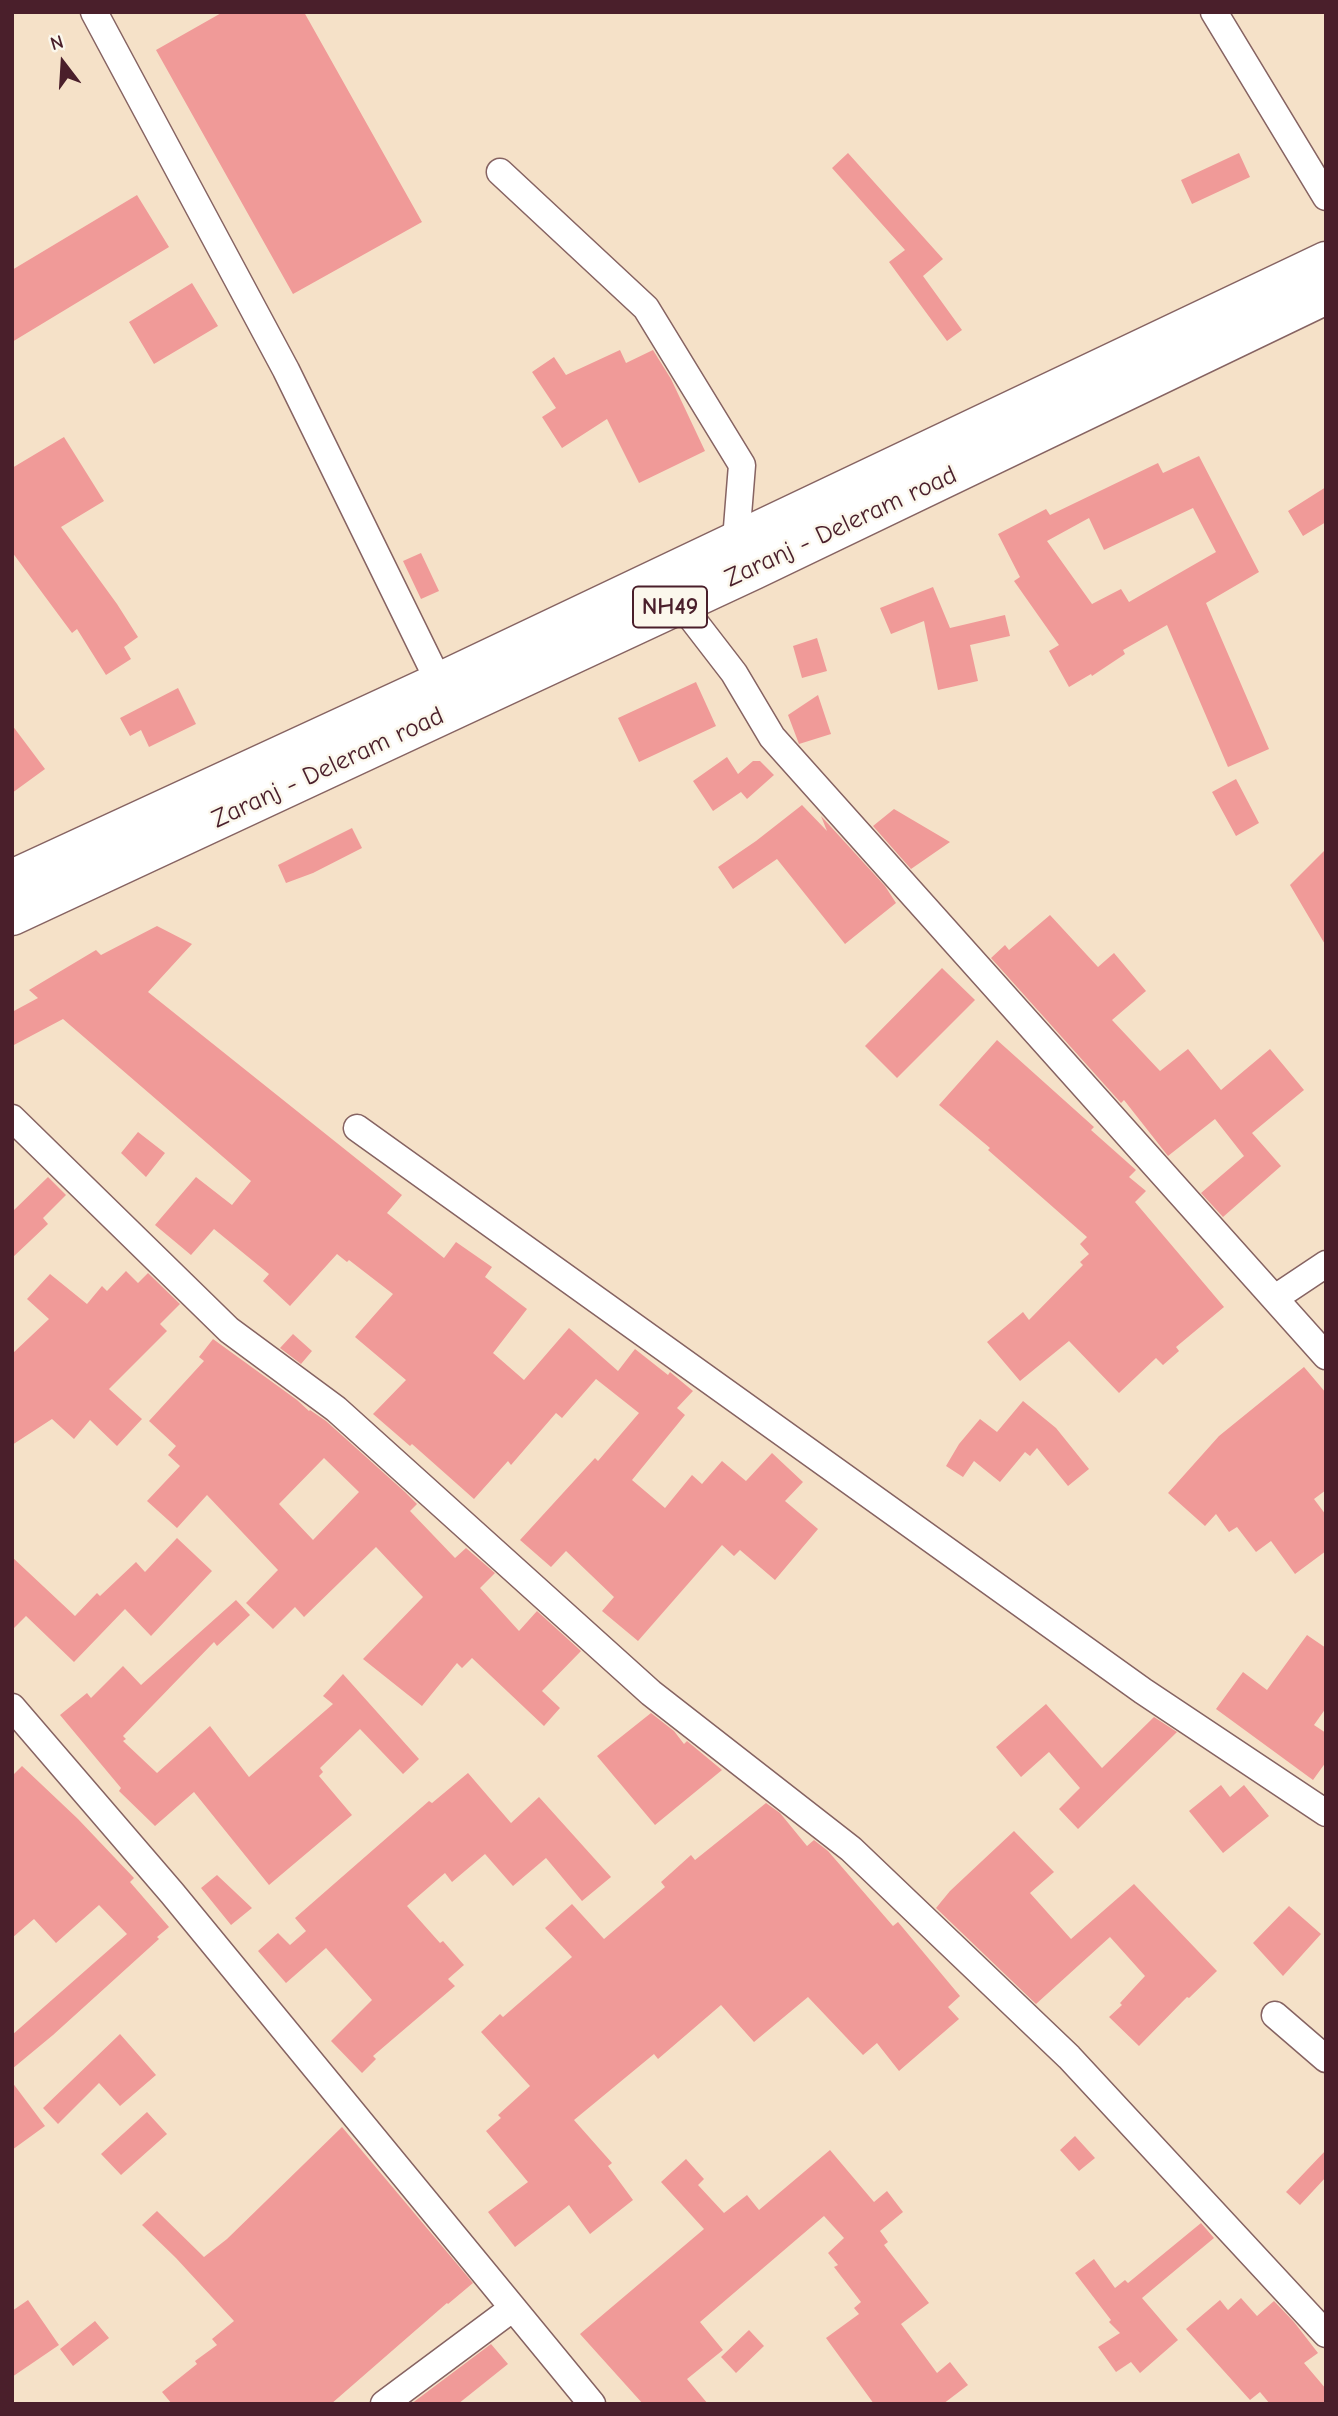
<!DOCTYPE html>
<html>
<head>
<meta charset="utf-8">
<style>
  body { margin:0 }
  #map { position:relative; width:1338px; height:2416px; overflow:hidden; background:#f5e1c8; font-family:"Comic Neue",sans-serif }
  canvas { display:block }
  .frame { position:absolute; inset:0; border:14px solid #4a1f2b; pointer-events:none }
  .north { position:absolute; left:28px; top:28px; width:70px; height:70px; -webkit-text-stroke:5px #fbf7ec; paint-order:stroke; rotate:343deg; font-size:19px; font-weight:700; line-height:28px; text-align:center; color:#4a1f2b }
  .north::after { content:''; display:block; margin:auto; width:24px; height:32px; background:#4a1f2b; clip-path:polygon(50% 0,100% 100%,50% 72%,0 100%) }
</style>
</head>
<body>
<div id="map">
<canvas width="1338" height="2416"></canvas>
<div class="frame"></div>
<div class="north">N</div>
</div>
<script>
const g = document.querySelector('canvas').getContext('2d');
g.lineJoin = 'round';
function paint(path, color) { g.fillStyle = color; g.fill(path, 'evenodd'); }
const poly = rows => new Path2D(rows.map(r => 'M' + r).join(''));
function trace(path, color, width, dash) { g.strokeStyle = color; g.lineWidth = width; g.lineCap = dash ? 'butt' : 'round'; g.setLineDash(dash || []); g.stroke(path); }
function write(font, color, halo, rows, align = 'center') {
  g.font = font + ' "Comic Neue",sans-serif'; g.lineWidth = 5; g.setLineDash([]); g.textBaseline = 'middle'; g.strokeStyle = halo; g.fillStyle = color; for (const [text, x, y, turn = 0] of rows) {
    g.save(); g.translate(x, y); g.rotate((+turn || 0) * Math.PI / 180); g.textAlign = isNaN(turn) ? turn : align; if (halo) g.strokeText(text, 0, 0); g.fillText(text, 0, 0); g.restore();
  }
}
paint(poly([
  [223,12,304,12,422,222,293,294,156,50],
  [848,153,943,259,923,276,962,330,947,341,889,262,905,250,832,168],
  [1239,153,1250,177,1192,204,1181,180],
  [137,195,169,247,12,342,12,270],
  [192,283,218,326,154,364,129,322],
  [620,350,626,363,653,350,671,379,705,451,639,483,607,419,562,448,542,417,556,408,532,372,554,357,566,375],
  [64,437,104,501,61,527,117,604,138,637,124,647,131,659,106,675,77,629,72,633,12,552,12,468],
  [1199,456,1259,572,1206,603,1269,749,1228,767,1167,625,1123,650,1125,654,1092,676,1091,674,1069,687,1049,651,1059,645,1014,581,1020,577,998,534,1046,509,1050,515,1158,463,1163,473],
  [1193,508,1216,552,1129,602,1121,589,1092,604,1047,541,1089,518,1104,550],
  [1326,487,1326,522,1303,536,1288,511],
  [421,553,439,591,421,599,403,561],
  [933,587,950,628,1005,615,1010,636,970,645,978,681,938,690,924,621,891,634,880,608],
  [817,638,827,671,802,678,793,646],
  [696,682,716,726,639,762,618,718],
  [178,688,196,724,149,747,141,730,130,736,120,718],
  [818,695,831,734,799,744,788,715],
  [12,725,45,769,12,793],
  [727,757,738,774,753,761,760,761,774,775,747,799,741,792,713,811,693,781],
  [1236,779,1259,823,1236,836,1212,792],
  [802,805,827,831,821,816,885,886,896,903,845,944,777,859,733,889,718,867,756,841],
  [894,809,950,842,911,869,873,826],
  [352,828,362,848,313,873,286,883,278,865],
  [1326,849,1326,946,1290,885],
  [1050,915,1098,967,1114,953,1146,991,1112,1020,1160,1071,1188,1049,1221,1090,1270,1049,1304,1090,1252,1133,1281,1166,1223,1217,1201,1193,1244,1156,1215,1119,1168,1156,1124,1100,1121,1103,991,958,1005,945,1009,950],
  [157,926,192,944,148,992,402,1195,387,1213,444,1258,456,1242,492,1267,485,1277,527,1309,493,1353,524,1380,569,1328,618,1371,635,1349,668,1375,670,1372,693,1391,677,1408,685,1415,632,1480,665,1508,692,1475,702,1484,722,1461,746,1481,772,1453,803,1482,785,1501,818,1529,775,1580,740,1550,734,1556,722,1545,638,1641,602,1611,614,1597,566,1551,551,1567,520,1540,595,1458,598,1461,639,1413,596,1379,562,1418,556,1413,511,1465,508,1461,474,1499,412,1444,410,1446,373,1414,406,1380,355,1337,393,1294,349,1260,347,1262,337,1254,290,1306,263,1281,269,1274,214,1229,191,1255,155,1225,196,1177,232,1205,251,1181,63,1019,12,1046,12,1012,38,998,29,990,96,950,101,955],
  [942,968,975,1000,897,1078,865,1046],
  [997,1040,1094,1127,1091,1130,1136,1170,1129,1177,1146,1191,1135,1202,1224,1307,1176,1347,1179,1351,1163,1365,1156,1358,1119,1393,1069,1341,1020,1381,987,1342,1023,1312,1029,1320,1083,1265,1080,1262,1089,1254,1080,1244,1087,1237,988,1150,990,1148,939,1105],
  [138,1132,165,1153,146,1177,121,1153],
  [48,1177,66,1195,43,1218,48,1224,12,1258,12,1212],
  [126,1271,138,1283,148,1273,180,1304,160,1324,167,1331,109,1389,142,1419,117,1446,90,1420,74,1439,52,1419,12,1445,12,1354,49,1319,27,1299,50,1274,87,1304,102,1286,107,1291],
  [293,1334,312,1351,301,1364,280,1348],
  [213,1339,297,1400,309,1411,310,1410,326,1421,405,1492,417,1504,410,1511,455,1558,466,1548,495,1573,480,1588,519,1631,537,1611,581,1651,542,1691,560,1708,544,1726,472,1658,462,1668,457,1663,422,1706,363,1659,423,1597,376,1547,304,1617,295,1607,273,1629,246,1603,278,1570,207,1495,177,1528,147,1501,180,1466,168,1455,176,1446,149,1421,204,1361,199,1357],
  [324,1458,359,1492,313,1540,279,1504],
  [1304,1367,1326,1393,1326,1490,1314,1499,1326,1515,1326,1551,1295,1574,1271,1541,1256,1552,1237,1527,1229,1532,1216,1514,1205,1526,1168,1493,1219,1436],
  [1023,1401,1056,1428,1089,1469,1068,1486,1037,1448,1030,1456,1025,1452,1000,1482,974,1461,963,1477,946,1466,959,1444,980,1419,997,1432],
  [177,1538,212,1571,151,1636,125,1609,74,1662,26,1616,12,1630,12,1557,75,1616,97,1593,100,1596,136,1562,145,1572],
  [236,1600,250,1615,217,1646,214,1642,123,1736,126,1739,123,1741,157,1773,210,1726,249,1777,333,1704,323,1696,343,1674,419,1759,403,1774,360,1729,320,1768,323,1772,319,1776,352,1815,269,1885,194,1792,155,1826,119,1791,121,1788,60,1715,87,1693,91,1698,123,1666,141,1685],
  [1307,1635,1326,1648,1326,1708,1314,1725,1326,1733,1326,1762,1313,1780,1216,1709,1243,1672,1267,1690],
  [1046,1704,1102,1768,1154,1717,1177,1732,1078,1829,1059,1809,1080,1788,1049,1752,1021,1777,996,1747],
  [651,1713,674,1731,684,1744,687,1741,722,1770,655,1825,597,1756],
  [22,1766,78,1819,134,1878,130,1882,169,1927,157,1937,159,1939,53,2035,12,2069,12,2035,127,1934,99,1905,56,1943,34,1919,12,1938,12,1776],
  [468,1773,511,1823,539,1797,611,1877,582,1901,546,1858,513,1886,485,1854,452,1882,445,1873,407,1906,440,1943,443,1941,464,1965,448,1979,455,1986,373,2056,376,2059,362,2073,331,2041,372,2000,326,1948,286,1983,258,1951,278,1933,290,1945,306,1931,295,1918,429,1801,432,1803],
  [1221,1785,1230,1797,1244,1785,1269,1816,1223,1853,1189,1811],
  [766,1803,780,1813,807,1846,814,1840,828,1851,893,1926,898,1922,960,1996,948,2007,959,2019,899,2071,877,2043,863,2055,808,1997,754,2042,721,2005,658,2059,654,2054,574,2120,612,2163,608,2166,633,2200,590,2234,569,2205,515,2247,488,2212,528,2182,486,2131,501,2118,498,2115,530,2086,481,2032,500,2014,503,2017,572,1957,545,1928,572,1904,604,1939,665,1887,661,1882,691,1855,695,1860],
  [1014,1831,1054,1872,1030,1893,1071,1939,1134,1884,1217,1971,1189,1998,1187,1997,1139,2046,1109,2017,1122,2005,1120,2003,1145,1976,1110,1937,1036,2004,936,1908,950,1891],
  [217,1875,252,1908,231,1925,201,1888],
  [1289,1906,1321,1934,1283,1976,1253,1943],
  [120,2034,156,2075,120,2106,99,2083,58,2124,43,2108],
  [12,2082,45,2126,12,2150],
  [147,2112,167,2134,121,2175,101,2154],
  [342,2127,473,2283,448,2304,447,2303,331,2404,172,2404,162,2392,197,2364,195,2361,217,2345,212,2339,234,2321,176,2258,142,2225,157,2211,204,2257,227,2239],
  [1075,2136,1095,2158,1079,2171,1060,2150],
  [830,2150,874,2202,887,2191,903,2212,880,2231,888,2242,884,2245,929,2303,901,2324,937,2373,950,2362,968,2385,943,2404,874,2404,826,2338,859,2314,854,2308,861,2302,834,2267,838,2265,828,2253,844,2238,824,2216,700,2322,723,2350,687,2379,708,2404,643,2404,580,2334,704,2229,661,2182,686,2159,704,2179,698,2185,724,2213,747,2195,759,2210],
  [1326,2150,1326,2177,1300,2205,1286,2192],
  [1201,2223,1214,2238,1142,2298,1178,2340,1140,2373,1131,2362,1116,2372,1098,2347,1120,2333,1109,2322,1111,2320,1075,2273,1094,2259,1115,2288,1125,2280,1128,2283],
  [1241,2298,1257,2316,1274,2301,1294,2322,1318,2353,1304,2363,1326,2389,1326,2404,1270,2404,1260,2392,1250,2400,1186,2329,1220,2300,1228,2310],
  [28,2300,59,2345,12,2377,12,2311],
  [95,2321,109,2338,73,2366,60,2349],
  [749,2330,764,2346,736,2373,721,2357],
  [491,2344,508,2364,458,2404,411,2404]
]), '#f09a98');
const minor = poly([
  [94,12,286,370,439,682],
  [1214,12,1326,197],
  [500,172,646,308,742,465,736,540,742,550],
  [680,603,734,673,772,737,1326,1356],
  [12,1118,229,1330,336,1409,651,1693,851,1849,1069,2057,1326,2334],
  [357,1128,1143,1691,1326,1813],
  [1275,1298,1326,1264],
  [12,1707,172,1893,592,2404],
  [1275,2015,1326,2059],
  [384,2404,513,2308]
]);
const trunk = poly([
  [12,879,439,682,1326,261],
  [12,916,754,570,1326,295]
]);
trace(minor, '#866362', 29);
trace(trunk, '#866362', 41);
trace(minor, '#fff', 26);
trace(trunk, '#fff', 38);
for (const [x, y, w] of [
  [670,607,74]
]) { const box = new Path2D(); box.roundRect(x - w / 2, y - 20.5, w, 41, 5); g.fillStyle = '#fbf7ec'; g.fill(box); trace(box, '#4a1f2b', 2); }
write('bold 24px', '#4a1f2b', null, [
  ["NH49",670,607]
]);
write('26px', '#4a1f2b', '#fbf7ec', [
  ["Zaranj - Deleram road",841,527,-25],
  ["Zaranj - Deleram road",328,768,-25]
]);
</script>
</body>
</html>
